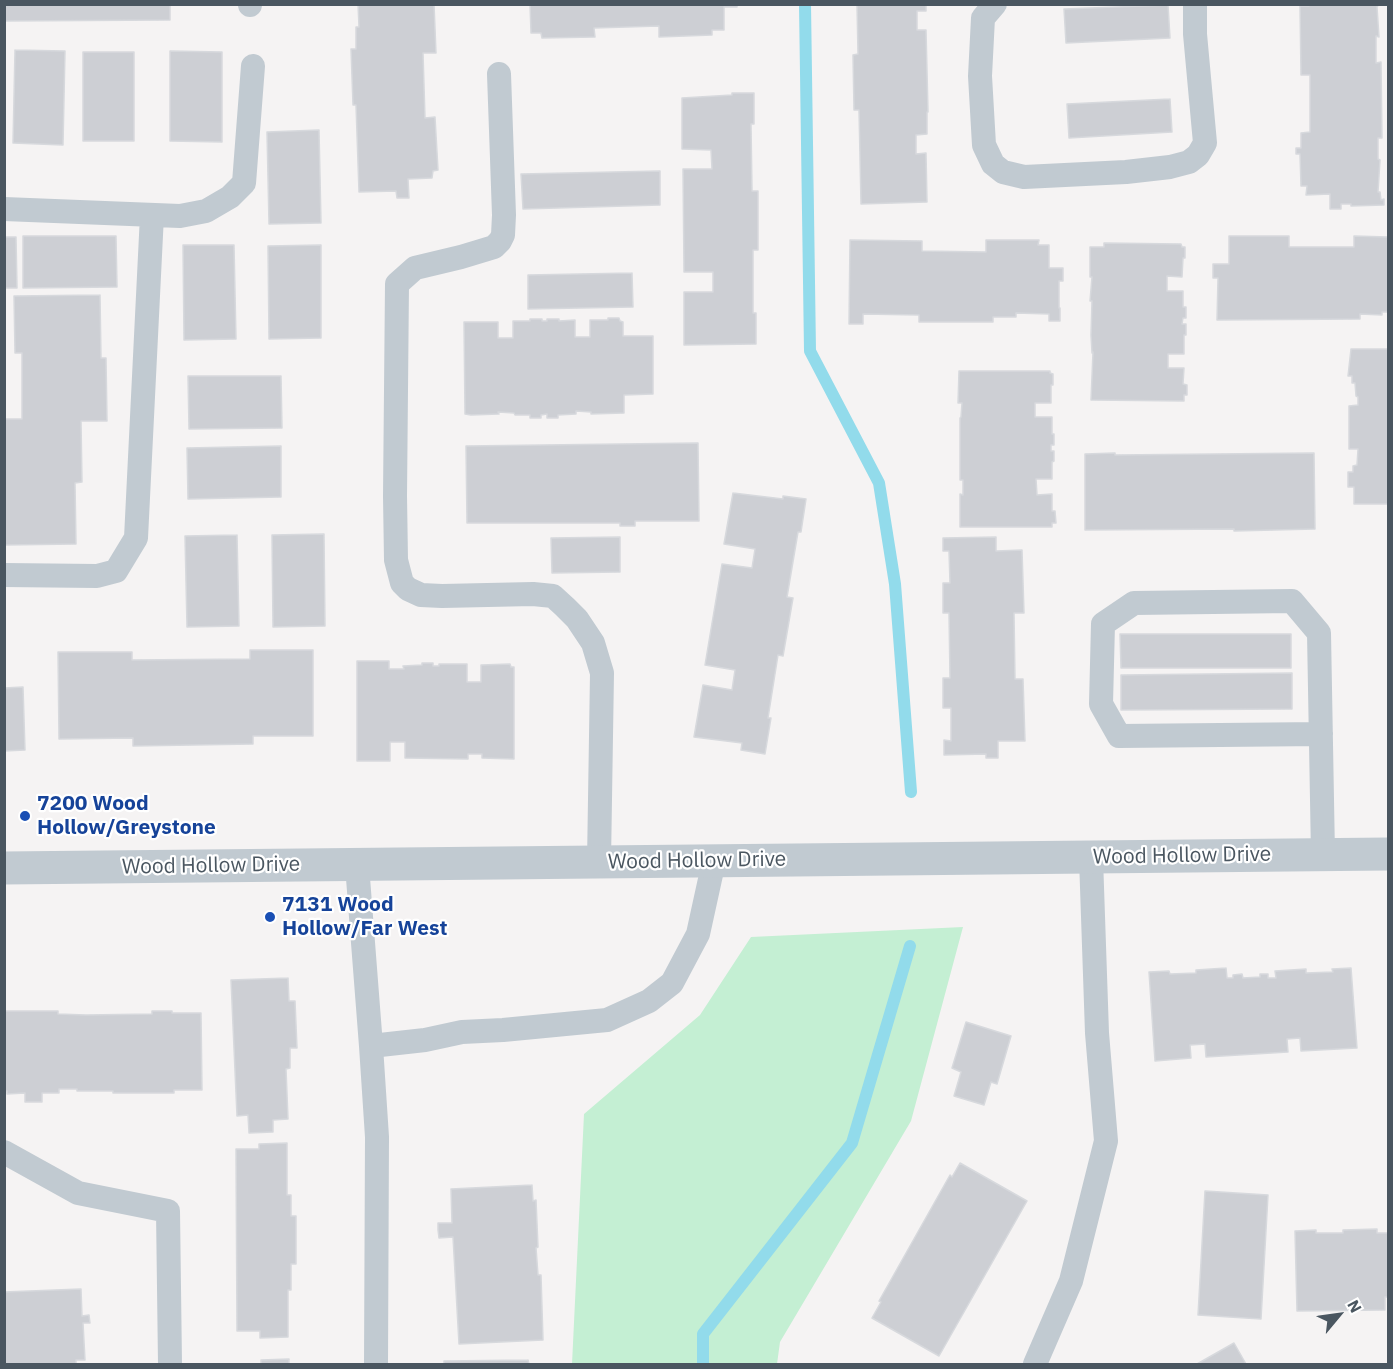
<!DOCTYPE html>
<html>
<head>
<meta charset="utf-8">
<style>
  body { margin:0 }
  #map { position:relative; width:1393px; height:1369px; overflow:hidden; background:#f5f3f3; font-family:"IBM Plex Sans",sans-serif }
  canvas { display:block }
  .frame { position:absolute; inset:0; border:6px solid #4a5660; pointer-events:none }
  .north { position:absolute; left:1309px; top:1285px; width:60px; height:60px; -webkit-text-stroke:4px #fff; paint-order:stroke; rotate:61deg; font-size:16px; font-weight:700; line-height:24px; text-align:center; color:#4a5660 }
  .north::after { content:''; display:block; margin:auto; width:21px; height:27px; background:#4a5660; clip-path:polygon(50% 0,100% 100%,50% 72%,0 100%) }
</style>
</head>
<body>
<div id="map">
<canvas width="1393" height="1369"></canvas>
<div class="frame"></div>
<div class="north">N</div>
</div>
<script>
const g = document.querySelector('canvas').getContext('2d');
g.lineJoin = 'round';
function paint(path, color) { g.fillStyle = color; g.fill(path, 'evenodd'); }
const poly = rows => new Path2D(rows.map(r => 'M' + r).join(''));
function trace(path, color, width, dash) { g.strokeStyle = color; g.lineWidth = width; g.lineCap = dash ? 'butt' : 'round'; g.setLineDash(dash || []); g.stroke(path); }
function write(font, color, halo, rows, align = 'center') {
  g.font = font + ' "IBM Plex Sans",sans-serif'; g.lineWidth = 4.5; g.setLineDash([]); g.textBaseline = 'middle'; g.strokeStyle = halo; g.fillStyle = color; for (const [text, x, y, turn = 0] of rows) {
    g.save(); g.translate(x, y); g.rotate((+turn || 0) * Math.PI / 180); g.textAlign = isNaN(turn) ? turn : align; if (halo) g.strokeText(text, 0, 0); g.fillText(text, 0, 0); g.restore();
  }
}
paint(poly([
  [963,927,911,1121,780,1342,777,1364,572,1364,584,1114,700,1015,751,937]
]), '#c4efd3');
trace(poly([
  [805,4,810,351,879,483,895,584,911,792],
  [703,1364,703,1334,852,1143,910,946]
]), '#92dbeb', 12);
const building = poly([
  [4,4,170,4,170,20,4,21,4,4],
  [358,4,434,4,436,53,423,53,425,118,435,117,438,170,433,171,432,178,408,179,409,198,397,198,396,191,359,192,356,105,353,105,351,49,356,49,356,27,359,27,358,4],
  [530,4,737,4,737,7,724,7,724,30,712,30,712,35,659,37,659,26,594,28,595,37,542,38,541,33,531,33,530,4],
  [857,4,926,4,926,11,917,11,917,30,926,30,928,112,927,112,927,134,916,135,916,154,926,153,927,202,861,204,859,110,854,110,853,55,858,54,857,4],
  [1309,4,1379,4,1377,7,1379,37,1376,36,1376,63,1381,62,1382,138,1378,138,1378,159,1380,160,1378,192,1380,192,1381,200,1384,199,1384,205,1351,206,1351,204,1341,204,1341,209,1330,209,1330,194,1306,195,1307,186,1301,186,1300,154,1296,154,1296,148,1301,148,1301,133,1310,132,1310,75,1301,75,1300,6,1309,6,1309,4],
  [1168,5,1170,38,1066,43,1064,9,1168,5],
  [15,50,65,51,63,145,13,143,15,50],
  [170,51,222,52,222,142,170,141,170,51],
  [83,52,134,52,134,141,83,141,83,52],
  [732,93,754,93,754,124,751,124,752,191,758,191,758,250,753,250,753,313,756,313,756,344,684,345,684,292,713,292,713,272,684,272,683,169,712,169,711,150,682,149,682,98,732,95,732,93],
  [1170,99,1172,132,1069,138,1067,104,1170,99],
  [319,130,321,223,269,224,267,132,319,130],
  [660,171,660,205,523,209,521,174,660,171],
  [23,236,116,236,117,287,23,288,23,236],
  [1229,236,1289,236,1289,247,1354,247,1354,236,1388,237,1388,312,1382,312,1382,315,1360,314,1360,319,1217,320,1218,278,1213,278,1213,264,1229,264,1229,236],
  [4,237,16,237,17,288,4,288,4,237],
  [850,240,922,241,922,251,986,252,986,240,1039,240,1038,245,1049,245,1049,268,1063,268,1063,281,1059,281,1059,308,1060,308,1060,321,1049,321,1049,314,1016,313,1016,317,993,317,993,322,919,322,919,315,863,314,863,324,849,324,850,240],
  [1104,243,1181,244,1182,247,1185,247,1185,258,1183,258,1182,277,1167,276,1167,291,1183,291,1183,307,1186,307,1186,318,1183,318,1182,324,1186,324,1186,335,1184,335,1184,354,1168,354,1168,368,1184,368,1183,384,1187,385,1187,395,1184,395,1184,401,1091,400,1093,352,1092,353,1091,335,1092,301,1090,301,1092,277,1090,277,1090,247,1104,247,1104,243],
  [183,245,234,245,236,339,184,340,183,245],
  [321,245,321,338,269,339,268,246,321,245],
  [632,273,633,307,528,309,528,275,632,273],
  [100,295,101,358,106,358,107,421,81,421,82,482,75,483,76,544,4,545,4,419,22,419,22,353,15,353,14,296,100,295],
  [608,318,619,318,620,321,623,322,623,336,653,336,653,394,624,395,624,413,591,414,591,412,576,411,576,414,558,415,558,418,547,418,547,414,541,415,541,418,530,418,530,415,515,415,514,413,498,412,499,414,471,415,465,414,464,322,498,322,498,338,513,338,513,321,530,321,530,319,542,319,542,321,547,321,547,319,559,319,559,321,575,320,575,337,590,337,590,320,608,320,608,318],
  [1351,349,1388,349,1388,504,1354,504,1354,487,1348,487,1348,472,1353,472,1353,466,1357,465,1358,449,1349,449,1349,406,1358,405,1358,397,1356,396,1355,383,1352,383,1352,376,1348,376,1351,349],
  [959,371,1050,371,1050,373,1053,374,1053,385,1051,385,1051,403,1035,403,1035,417,1052,417,1052,434,1054,434,1054,445,1051,445,1051,451,1054,451,1054,461,1052,462,1052,479,1036,479,1037,495,1052,494,1052,511,1055,511,1056,523,1052,523,1052,527,960,527,960,494,963,495,963,480,960,480,960,418,961,417,962,403,958,403,959,371],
  [188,376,281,376,282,428,189,429,188,376],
  [698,443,699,521,635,521,635,526,620,526,620,523,467,523,466,446,698,443],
  [281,446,281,497,188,499,187,448,281,446],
  [1115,453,1115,455,1314,453,1315,529,1234,531,1234,529,1085,530,1085,454,1115,453],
  [733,493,783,499,783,496,806,499,801,532,798,532,787,597,793,598,783,656,778,655,768,718,771,718,765,754,741,750,742,743,694,737,703,685,732,690,735,670,705,665,722,564,752,568,755,549,724,544,733,493],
  [324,534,325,626,273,627,272,535,324,534],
  [237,535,239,626,187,627,185,536,237,535],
  [620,537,620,572,552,573,551,538,620,537],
  [996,537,996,551,1022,550,1024,613,1014,613,1015,679,1023,679,1025,741,998,741,998,758,986,758,986,754,944,755,944,740,951,741,951,708,943,708,943,678,950,678,949,613,943,613,943,583,950,583,949,551,943,551,943,538,996,537],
  [1120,634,1291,634,1291,668,1121,668,1120,634],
  [250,650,313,650,313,736,253,736,253,744,133,746,133,738,59,739,58,652,132,652,132,660,250,659,250,650],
  [357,661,389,661,389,669,404,669,403,666,422,665,422,663,433,663,433,666,439,666,439,664,467,664,467,682,481,682,481,665,510,664,511,667,514,667,514,759,482,758,482,754,468,754,468,759,405,758,405,742,390,742,390,761,357,761,357,661],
  [1292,673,1292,709,1121,710,1121,675,1292,673],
  [23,687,25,750,4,751,4,688,23,687],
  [1226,968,1227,978,1233,978,1233,975,1242,974,1243,978,1260,977,1260,974,1268,974,1268,978,1276,978,1275,971,1306,969,1306,973,1333,972,1332,969,1351,968,1357,1048,1301,1051,1300,1038,1287,1039,1288,1052,1206,1057,1205,1044,1190,1045,1191,1058,1155,1061,1149,972,1169,971,1170,974,1196,973,1196,970,1226,968],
  [288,978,289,1001,295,1001,297,1048,290,1048,290,1068,286,1069,288,1119,273,1120,273,1132,249,1133,248,1115,237,1116,231,980,288,978],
  [4,1011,58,1011,58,1014,86,1015,152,1014,152,1011,172,1011,172,1013,201,1013,202,1090,174,1090,174,1093,113,1093,113,1091,77,1091,77,1089,59,1089,59,1093,42,1093,42,1102,25,1102,25,1093,7,1094,7,1091,4,1091,4,1011],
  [966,1022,1011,1036,997,1084,991,1082,984,1105,954,1096,961,1072,952,1068,966,1022],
  [287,1143,287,1195,291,1195,291,1216,296,1216,296,1264,291,1264,291,1290,288,1290,288,1337,260,1338,260,1331,237,1331,236,1149,259,1149,259,1144,287,1143],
  [960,1163,1027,1201,939,1356,872,1318,881,1302,879,1301,950,1175,952,1177,960,1163],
  [532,1185,533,1201,536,1200,538,1247,536,1248,538,1275,541,1275,543,1340,459,1344,453,1237,439,1238,438,1230,438,1223,452,1223,451,1189,532,1185],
  [1205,1191,1268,1195,1261,1319,1198,1315,1205,1191],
  [1377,1229,1377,1233,1388,1233,1388,1297,1385,1297,1385,1310,1297,1311,1295,1231,1316,1230,1316,1233,1343,1233,1343,1230,1377,1229],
  [81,1289,82,1316,89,1315,90,1323,83,1323,85,1360,76,1360,76,1364,4,1364,4,1292,81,1289],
  [1234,1343,1246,1364,1197,1364,1234,1343],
  [289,1359,289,1364,261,1364,261,1360,289,1359],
  [528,1360,529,1364,444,1364,444,1361,528,1360]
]);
paint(building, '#cdcfd4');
trace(building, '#d7d9dd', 1.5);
trace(poly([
  [250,4,250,5],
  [995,4,983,18,980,76,984,145,993,164,1003,172,1024,177,1126,172,1170,167,1189,162,1198,155,1205,143,1195,34,1195,4],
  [499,74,504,215,503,235,500,241,494,247,461,257,415,268,397,284,395,496,396,560,402,583,408,589,421,595,442,596,533,594,553,596,565,607,577,619,593,643,602,673,599,862],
  [4,209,180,216,206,211,230,197,244,183,253,66],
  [4,575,97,576,116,571,136,538,152,215],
  [1321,734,1119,736,1101,704,1103,624,1134,603,1292,601,1319,633,1323,855],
  [357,865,371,1046],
  [4,1152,78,1193,168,1211,170,1364],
  [376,1364,377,1137,371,1046,425,1040,462,1032,503,1030,607,1020,649,1001,672,983,698,934,714,861],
  [1035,1364,1071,1281,1106,1141,1097,1033,1091,858]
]), '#c1cad1', 24);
trace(poly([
  [4,868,1388,854]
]), '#c1cad1', 33);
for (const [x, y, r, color] of [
  [25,816,6,"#1a4fb4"],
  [270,917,6,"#1a4fb4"]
]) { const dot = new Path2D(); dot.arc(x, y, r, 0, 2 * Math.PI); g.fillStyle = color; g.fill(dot); trace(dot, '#fff', 2); }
write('bold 21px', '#164399', '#fff', [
  ["7200 Wood",37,804],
  ["Hollow/Greystone",37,828],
  ["7131 Wood",282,905],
  ["Hollow/Far West",282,929]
], 'left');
write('21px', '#4a5660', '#fff', [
  ["Wood Hollow Drive",1182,856,-1],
  ["Wood Hollow Drive",697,861,-1],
  ["Wood Hollow Drive",211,866,-1]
]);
</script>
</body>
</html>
